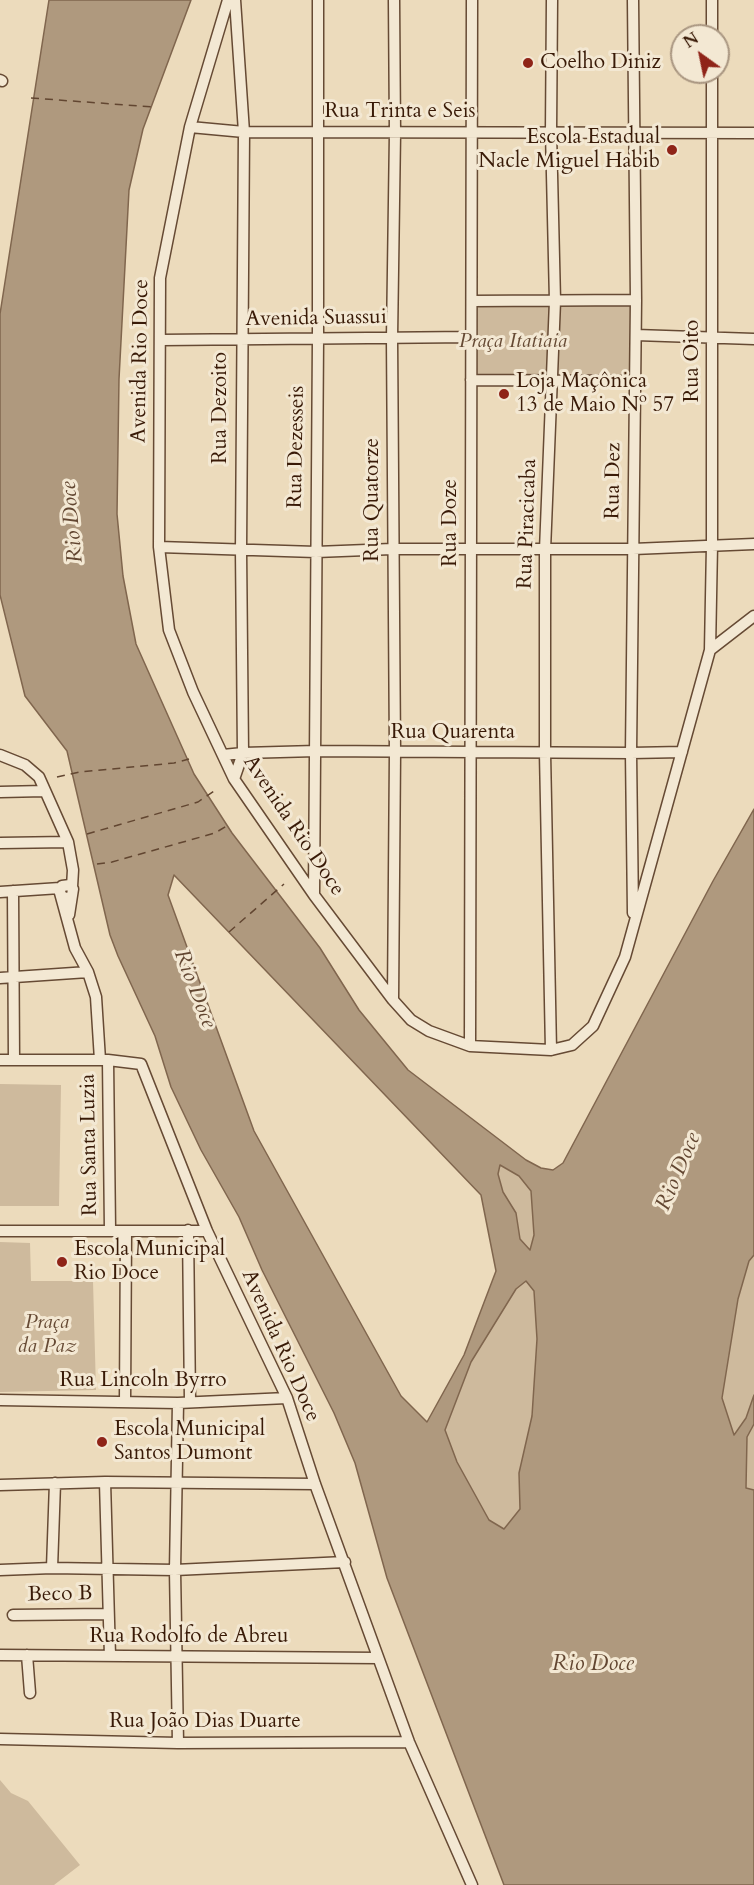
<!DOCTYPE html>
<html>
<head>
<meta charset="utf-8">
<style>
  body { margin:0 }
  #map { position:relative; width:754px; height:1885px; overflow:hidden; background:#ecdbbc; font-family:Cardo,serif }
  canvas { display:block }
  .north { position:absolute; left:670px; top:24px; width:60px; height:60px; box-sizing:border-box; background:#f3e8d3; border:2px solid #a99681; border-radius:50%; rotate:327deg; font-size:16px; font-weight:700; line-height:24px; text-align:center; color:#391a07 }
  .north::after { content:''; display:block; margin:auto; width:21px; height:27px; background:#8f2418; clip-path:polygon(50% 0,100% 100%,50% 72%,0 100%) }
</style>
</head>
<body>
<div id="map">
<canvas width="754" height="1885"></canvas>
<div class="north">N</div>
</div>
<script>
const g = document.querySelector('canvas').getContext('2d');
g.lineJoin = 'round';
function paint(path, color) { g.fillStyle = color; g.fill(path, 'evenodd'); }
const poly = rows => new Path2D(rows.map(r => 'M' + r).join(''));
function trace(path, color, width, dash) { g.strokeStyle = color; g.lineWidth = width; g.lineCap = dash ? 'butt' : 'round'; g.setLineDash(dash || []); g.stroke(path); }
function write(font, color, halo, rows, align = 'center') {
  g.font = font + ' Cardo,serif'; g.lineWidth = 6; g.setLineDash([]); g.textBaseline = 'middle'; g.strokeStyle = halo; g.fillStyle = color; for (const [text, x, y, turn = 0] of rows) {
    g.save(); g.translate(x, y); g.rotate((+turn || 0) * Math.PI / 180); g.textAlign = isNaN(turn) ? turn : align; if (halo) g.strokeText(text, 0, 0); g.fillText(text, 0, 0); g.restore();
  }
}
paint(poly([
  [478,306,550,307,549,378,477,377],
  [558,306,630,306,629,377,557,377],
  [0,1084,61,1085,59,1206,0,1206],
  [499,1165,519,1176,531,1191,534,1235,530,1251,520,1239,516,1213,503,1192,498,1174],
  [0,1242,30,1243,31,1281,93,1281,96,1390,0,1392],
  [754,1255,754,1395,746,1418,733,1435,722,1398,738,1299,749,1261],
  [526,1281,534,1290,537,1339,532,1417,519,1473,520,1509,504,1529,489,1520,457,1462,445,1430,471,1362,516,1289],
  [754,1424,754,1490,746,1489,747,1437],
  [0,1780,11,1793,28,1801,80,1865,54,1885,0,1885]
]), '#ceba9d');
const water = poly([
  [49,0,191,0,143,129,129,190,119,379,117,514,123,576,136,644,194,774,232,833,320,948,359,1010,408,1070,526,1160,541,1168,553,1170,563,1163,713,881,754,809,754,1255,749,1261,738,1299,722,1398,734,1435,746,1418,754,1395,754,1424,747,1437,746,1488,754,1490,754,1885,504,1885,387,1578,355,1463,334,1413,262,1270,239,1217,201,1150,171,1087,155,1036,118,956,110,935,67,751,25,696,0,595,0,314,49,0],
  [174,875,481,1195,496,1271,464,1355,427,1422,401,1396,254,1131,168,895,174,875],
  [500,1165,519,1176,531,1191,534,1235,530,1250,520,1239,516,1213,503,1192,498,1174,500,1165],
  [526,1281,534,1291,537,1339,532,1416,519,1473,520,1509,504,1529,489,1520,457,1462,445,1430,471,1362,516,1289,526,1281]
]);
paint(water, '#af997e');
trace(water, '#80664e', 1.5);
trace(poly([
  [31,98,154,107],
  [57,777,80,772,174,763,189,759],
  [87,834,198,802,214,791],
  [97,864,112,862,215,833,230,824],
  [229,932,284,884]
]), '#624631', 1.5, [8, 6]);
const minor = poly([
  [228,0,190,127,160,278,159,547,169,630,193,692,234,779,314,895,393,1000,411,1020,429,1031,470,1046,551,1050,572,1045,593,1026,625,957,710,650,754,616],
  [633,0,636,300,631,753,633,913],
  [712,0,712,36],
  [0,80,2,81],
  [190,127,244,132,754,133],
  [472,301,636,300],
  [636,335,754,339],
  [161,340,471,337],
  [471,380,635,381],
  [159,547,316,552,392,549,633,549,754,544],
  [710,650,712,545,712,72],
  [0,755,25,765,39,777,68,842,73,870,72,887],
  [223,755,243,753,316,751,631,753,682,752],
  [234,779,243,753,241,550,244,132,235,0],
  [0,792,44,791],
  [0,843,68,842],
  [13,891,14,1060],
  [0,892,60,888],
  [60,893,75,948,88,972,96,997,100,1060],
  [314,895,318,339,318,0],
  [69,915,73,889,70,885,62,886,60,891,61,896,66,898,71,897],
  [0,978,88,972],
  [393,1000,395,752,392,338,395,133,394,0],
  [470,1046,472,0],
  [551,1050,545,753,545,550,555,301,551,132,552,0],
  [0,1060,108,1060,141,1064,207,1231,287,1398,315,1484,409,1742,472,1885],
  [108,1060,110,1230],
  [188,1230,190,1401],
  [0,1231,207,1231],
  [0,1400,178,1403,287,1398],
  [125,1402,126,1231],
  [178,1403,175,1570,178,1743],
  [105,1482,110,1656],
  [0,1485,105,1482,315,1484],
  [52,1568,55,1483],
  [0,1570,52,1568,175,1570,345,1562],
  [13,1615,108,1614],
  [0,1655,378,1658],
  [27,1655,30,1693],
  [0,1739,178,1743,409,1742]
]);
trace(minor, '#664a34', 13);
trace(minor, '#f3e8d3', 10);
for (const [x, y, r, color] of [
  [528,63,6,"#8f2418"],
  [672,150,6,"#8f2418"],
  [504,394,6,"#8f2418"],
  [62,1262,6,"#8f2418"],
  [102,1442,6,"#8f2418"]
]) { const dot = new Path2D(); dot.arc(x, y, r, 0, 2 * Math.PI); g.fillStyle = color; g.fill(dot); trace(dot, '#f3e8d3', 2); }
write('21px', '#391a07', '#f3e8d3', [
  ["Coelho Diniz",540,63],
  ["Escola Estadual",660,138,"right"],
  ["Nacle Miguel Habib",660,162,"right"],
  ["Loja Maçônica",516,382],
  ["13 de Maio Nº 57",516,406],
  ["Escola Municipal",74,1250],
  ["Rio Doce",74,1274],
  ["Escola Municipal",114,1430],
  ["Santos Dumont",114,1454]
], 'left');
write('21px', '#391a07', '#f3e8d3', [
  ["Rua Trinta e Seis",400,112],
  ["Avenida Suassui",316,319,-1],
  ["Avenida Rio Doce",141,361,-89],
  ["Rua Oito",693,361,-90],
  ["Rua Dezoito",221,408,-90],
  ["Rua Dezesseis",297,447,-89],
  ["Rua Dez",614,481,-89],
  ["Rua Quatorze",373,500,-90],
  ["Rua Doze",451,523,-90],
  ["Rua Piracicaba",528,524,-88],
  ["Rua Quarenta",453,733],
  ["Avenida Rio Doce",293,826,56],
  ["Rua Santa Luzia",90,1145,-91],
  ["Avenida Rio Doce",280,1346,66],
  ["Rua Lincoln Byrro",143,1381],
  ["Beco B",60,1595,-1],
  ["Rua Rodolfo de Abreu",189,1637],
  ["Rua João Dias Duarte",205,1722]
]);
write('italic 21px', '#664a34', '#f3e8d3', [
  ["Praça Itatiaia",513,342],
  ["Praça",47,1323],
  ["da Paz",47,1347]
]);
write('italic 22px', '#624631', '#f3e8d3', [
  ["Rio Doce",73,522,-95],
  ["Rio Doce",194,989,69],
  ["Rio Doce",679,1172,-67],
  ["Rio Doce",593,1665]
]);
</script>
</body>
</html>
